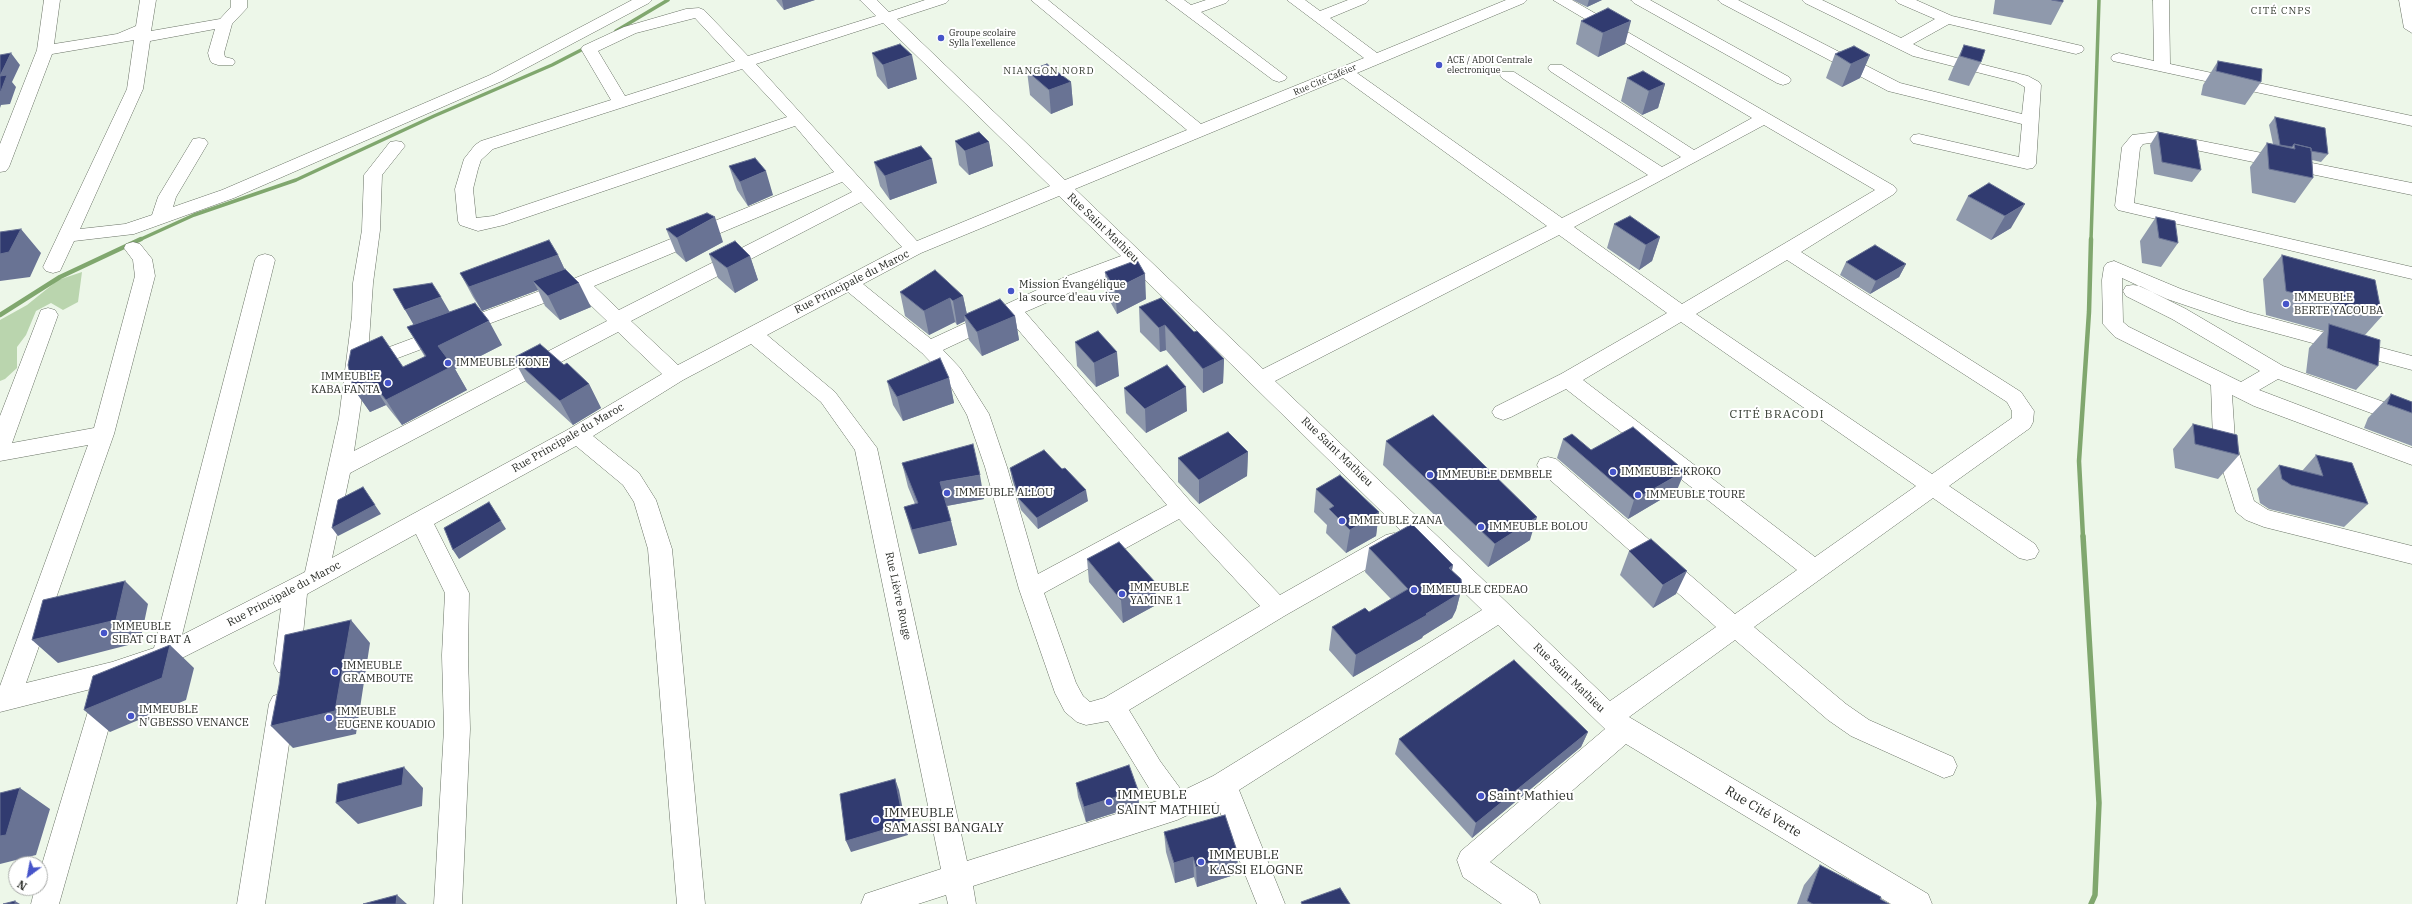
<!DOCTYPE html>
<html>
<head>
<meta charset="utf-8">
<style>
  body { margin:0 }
  #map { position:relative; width:2412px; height:904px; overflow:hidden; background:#edf7e9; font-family:"IBM Plex Serif",serif }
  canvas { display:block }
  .north { position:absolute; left:8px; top:856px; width:40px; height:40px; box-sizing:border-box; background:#fff; border:1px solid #a9aba9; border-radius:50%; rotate:212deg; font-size:11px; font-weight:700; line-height:16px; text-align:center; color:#292c27 }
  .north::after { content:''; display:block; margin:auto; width:14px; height:18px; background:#4654c9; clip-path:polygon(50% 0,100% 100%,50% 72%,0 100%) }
</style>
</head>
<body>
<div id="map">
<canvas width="2412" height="904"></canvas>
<div class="north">N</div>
</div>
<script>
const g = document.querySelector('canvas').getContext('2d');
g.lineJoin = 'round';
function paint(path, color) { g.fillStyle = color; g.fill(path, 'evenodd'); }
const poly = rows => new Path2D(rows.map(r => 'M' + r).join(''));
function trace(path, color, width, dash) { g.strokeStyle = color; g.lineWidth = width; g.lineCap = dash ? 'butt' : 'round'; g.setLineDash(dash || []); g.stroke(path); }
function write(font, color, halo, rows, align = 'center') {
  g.font = font + ' "IBM Plex Serif",serif'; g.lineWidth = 4; g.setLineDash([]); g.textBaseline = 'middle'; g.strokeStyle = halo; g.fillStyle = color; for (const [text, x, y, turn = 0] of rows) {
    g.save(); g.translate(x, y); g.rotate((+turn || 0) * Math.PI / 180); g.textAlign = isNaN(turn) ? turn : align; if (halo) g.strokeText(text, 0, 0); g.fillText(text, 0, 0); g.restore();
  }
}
paint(poly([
  [82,272,78,302,63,310,51,303,36,311,26,335,17,347,17,368,5,379,0,381,0,320,27,305,58,280]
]), '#bad5ae');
trace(poly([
  [616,31,668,0],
  [139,240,194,215,296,180,434,116,552,65,587,47],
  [2091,240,2099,0]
]), '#80a76e', 3.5);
trace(poly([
  [0,315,60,277,141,239],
  [2083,537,2079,461,2089,312,2091,239]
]), '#80a76e', 4.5);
trace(poly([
  [2083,536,2099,803,2095,895,2091,904]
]), '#80a76e', 5.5);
const minor = poly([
  [44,0,60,0,54,44,117,34,136,26,140,0,156,0,151,31,220,19,231,7,231,0,247,0,247,8,232,24,224,53,225,57,233,59,235,62,233,65,218,65,212,63,210,60,208,53,215,29,150,41,143,89,80,229,125,224,152,215,158,197,193,139,199,138,205,139,208,143,176,197,173,207,222,190,490,75,632,0,652,0,649,3,502,81,234,198,134,234,74,241,60,271,53,273,46,271,43,267,127,89,134,40,52,54,9,167,6,171,0,172,0,144,37,50,44,0],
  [860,0,877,0,889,12,925,0,949,0,946,3,897,19,1065,180,1187,130,1031,0,1048,0,1201,124,1364,58,1287,0,1305,0,1320,11,1348,0,1369,0,1366,3,1330,18,1377,53,1506,0,1527,0,1524,3,1357,73,1562,218,1648,175,1502,78,1500,75,1502,72,1514,72,1662,167,1681,157,1550,71,1548,68,1550,65,1562,65,1694,150,1752,118,1553,0,1572,0,1894,186,1897,190,1894,194,1801,252,2021,392,2034,411,2033,422,2030,428,1949,486,2035,544,2039,551,2035,558,2027,560,2019,558,1933,498,1754,627,1846,704,1869,720,1953,757,1957,766,1953,775,1944,778,1851,736,1828,720,1735,640,1629,717,1928,894,1932,904,1891,904,1626,744,1490,862,1536,894,1540,904,1502,904,1463,877,1457,860,1461,851,1605,729,1498,625,1239,790,1285,904,1257,904,1216,802,1177,820,973,886,976,904,948,904,946,895,918,904,861,904,865,894,941,869,855,450,821,402,751,344,683,380,593,436,639,473,656,500,672,549,705,904,677,904,648,549,634,502,623,485,576,446,434,524,469,593,468,655,470,729,462,904,434,904,444,729,442,655,445,593,416,534,307,594,300,664,296,672,287,675,278,672,274,664,281,608,174,662,113,683,119,692,59,904,31,904,35,888,40,888,40,871,95,688,0,712,0,686,88,445,0,461,0,416,41,310,48,308,55,310,58,315,12,443,94,428,135,276,133,260,124,248,126,244,133,242,140,244,152,259,155,276,114,434,26,683,112,662,154,648,255,260,258,256,265,254,272,256,275,260,182,635,305,572,339,418,352,316,353,283,362,230,364,175,390,142,396,141,402,142,405,146,382,175,380,230,373,283,368,355,561,283,571,282,573,279,834,172,795,126,504,225,478,231,460,225,458,221,455,189,464,159,475,145,481,141,611,100,581,49,583,46,624,27,686,9,699,8,704,10,748,56,876,16,860,0],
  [695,18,735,61,625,96,598,51,636,33,695,18],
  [883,23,1050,186,917,241,756,64,883,23],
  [742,69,787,117,493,216,476,218,473,189,478,169,481,160,493,149,742,69],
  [1343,78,1547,226,1263,369,1075,189,1343,78],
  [1764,125,1875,190,1682,304,1574,227,1764,125],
  [842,182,852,192,619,310,594,286,842,182],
  [1059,196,1121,256,1065,277,931,339,863,284,921,253,1059,196],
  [861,202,902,247,678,365,631,321,861,202],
  [1559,235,1667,313,1561,374,1495,407,1492,412,1495,417,1503,420,1511,417,1566,389,1797,570,1735,614,1556,459,1548,457,1540,459,1537,465,1540,471,1716,627,1610,701,1275,381,1559,235],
  [1787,260,2007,402,2012,411,2012,418,1932,474,1696,314,1787,260],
  [1131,266,1482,610,1213,776,1182,791,1160,761,1129,710,1286,615,1402,549,1406,542,1402,535,1394,533,1386,535,1280,595,1190,501,1025,312,1131,266],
  [576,291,607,321,354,451,366,370,576,291],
  [848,292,922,353,946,378,967,415,985,467,1019,589,1055,693,1065,712,1077,722,1086,725,1108,721,1157,801,967,861,877,448,835,392,767,335,848,292],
  [1009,319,1167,505,1038,574,1007,467,989,414,960,368,943,350,1009,319],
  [1681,322,1916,486,1815,557,1583,380,1681,322],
  [618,332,662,374,569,429,332,558,350,473,618,332],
  [1179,519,1260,606,1104,698,1090,702,1083,696,1076,683,1044,593,1179,519],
  [1166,0,1184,0,1191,5,1206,0,1229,0,1226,3,1201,12,1287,77,1285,80,1279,82,1273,80,1166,0],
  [1631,0,1650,0,1789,77,1791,80,1789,83,1783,85,1777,83,1634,3,1631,0],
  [1718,0,1738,0,1900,83,2022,114,2025,87,2016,82,1913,56,1805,3,1802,0,1822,0,1901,38,1935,19,1898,3,1895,0,1916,0,1952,16,2082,46,2084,49,2082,52,2076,54,1949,24,1913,44,1925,50,2028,76,2039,82,2041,85,2036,164,2033,168,2027,169,1913,143,1910,139,1913,135,1919,134,2019,157,2022,124,1888,91,1721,3,1718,0],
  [2153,0,2169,0,2170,64,2412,116,2412,126,2113,61,2111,58,2113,55,2119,53,2154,61,2153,0],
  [2399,0,2412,0,2412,33,2404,28,2399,0],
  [2157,132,2412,183,2412,195,2157,142,2143,144,2140,148,2134,203,2412,267,2412,279,2118,210,2115,206,2122,147,2132,135,2157,132],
  [2114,261,2181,289,2248,312,2412,356,2412,370,2235,322,2167,299,2122,278,2123,322,2129,327,2241,382,2260,371,2172,319,2126,296,2123,291,2126,286,2133,285,2140,286,2186,309,2283,366,2412,412,2412,428,2278,379,2259,390,2412,448,2412,465,2254,406,2232,395,2235,440,2254,501,2268,510,2412,546,2412,564,2264,527,2246,520,2236,512,2213,440,2211,385,2115,337,2103,324,2102,280,2104,267,2107,263,2114,261],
  [282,693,291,696,295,704,265,904,237,904,269,704,273,696,282,693]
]);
trace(minor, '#697265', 1);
paint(minor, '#fff');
paint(poly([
  [776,0,815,0,784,10],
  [1573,0,1602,0,1587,7],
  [1995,0,2063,0,2063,2,2051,25,1993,14],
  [1581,21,1625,44,1598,57,1576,44],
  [1964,45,1981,62,1969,86,1948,80,1953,68],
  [872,53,917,79,888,89,877,76],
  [1835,54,1870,55,1860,78,1842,87,1826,78],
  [2218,61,2261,82,2245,105,2201,95,2203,85],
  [1027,71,1071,82,1073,105,1051,114,1030,95],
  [1627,78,1665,84,1658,108,1642,115,1621,101],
  [2275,117,2328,154,2321,162,2312,160,2313,178,2295,203,2252,193,2250,167,2267,143,2273,144,2269,125],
  [2158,132,2201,170,2192,182,2154,174,2150,145],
  [955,141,989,142,993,166,969,175,959,165],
  [874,162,937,183,890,200,880,186],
  [729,166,773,195,748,206,737,190],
  [1989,183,2011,228,1991,240,1956,220,1968,196],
  [2156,217,2178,243,2161,267,2142,263,2140,241],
  [1614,224,1660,237,1652,261,1639,270,1607,248],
  [666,229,723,242,686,262,676,253],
  [709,254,750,256,758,280,735,293,718,278],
  [558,255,565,270,591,307,560,320,545,306,538,290,482,311,473,297,460,273],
  [2282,255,2382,316,2365,335,2378,366,2356,390,2306,373,2309,348,2324,331,2266,315,2263,279],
  [1846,262,1906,264,1899,277,1870,294,1840,275],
  [1105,272,1146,299,1117,314,1107,296],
  [900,292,963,296,967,314,1015,316,1019,340,982,356,969,340,965,321,957,325,955,322,929,335,905,316],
  [1139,307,1224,359,1223,383,1203,393,1166,350,1160,352,1140,332],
  [449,312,502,345,455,369,467,390,402,425,386,405,370,412,353,388,425,357,407,327],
  [1075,342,1119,376,1096,387,1077,366],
  [513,358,564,365,589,384,601,408,573,425,526,382],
  [949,378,954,403,903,421,893,405,887,381],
  [1124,388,1187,411,1146,433,1126,413],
  [2391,394,2412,402,2412,446,2364,428,2368,418],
  [2193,424,2239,455,2218,479,2175,468,2173,449],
  [1563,439,1591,450,1677,490,1628,519,1557,458],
  [1386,441,1530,540,1488,567,1383,465],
  [1248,452,1247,476,1199,504,1178,482,1178,458],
  [2316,455,2368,504,2344,527,2269,509,2260,503,2257,489,2279,465,2302,471],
  [902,463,984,499,947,506,957,545,919,554,911,531,904,507,915,504,908,487],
  [1010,468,1088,501,1038,529,1021,510,1012,479],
  [1316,489,1379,512,1376,536,1346,553,1326,533,1327,525,1314,512],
  [1369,548,1453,565,1452,570,1462,587,1456,610,1452,618,1423,636,1422,638,1353,677,1329,650,1332,627,1369,612,1391,599,1365,572],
  [1629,551,1676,594,1653,608,1620,575],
  [1087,559,1155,582,1156,605,1123,623,1089,582],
  [1588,732,1581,747,1472,838,1395,754,1399,739],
  [1076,783,1138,790,1139,805,1086,822,1078,797],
  [1164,832,1237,874,1197,887,1194,877,1175,883,1166,852],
  [1820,865,1889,904,1797,904,1804,885]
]), '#8f99ac');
paint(poly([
  [782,0,815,0,784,10],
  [1589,0,1602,0,1587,7],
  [1631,21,1625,44,1598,57,1603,33],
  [11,53,20,65,12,82,16,87,10,104,1,105,0,108,0,76],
  [912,55,917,79,888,89,883,65],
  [1870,55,1860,78,1842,87,1851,64],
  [1071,82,1073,105,1051,114,1049,90],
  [1665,84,1658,108,1642,115,1649,91],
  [989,142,993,166,969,175,965,151],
  [932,159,937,183,890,200,885,176],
  [766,171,773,195,748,206,740,182],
  [2025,204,2011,228,1991,240,2005,216],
  [715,217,723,242,686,262,677,238],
  [21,229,41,253,30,277,0,281,0,254],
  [1660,237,1652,261,1639,270,1646,245],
  [558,255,569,279,533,281,538,290,482,311,469,287],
  [750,256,758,280,735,293,727,268],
  [1906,264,1899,277,1870,294,1876,281],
  [1145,274,1146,299,1117,314,1115,289],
  [579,283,591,307,560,320,548,296],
  [963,296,968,320,964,315,965,321,957,325,953,301],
  [441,297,455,321,419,334,405,310],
  [950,298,955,322,929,335,924,311],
  [1015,316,1019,340,982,356,977,332],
  [489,321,502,345,455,369,467,390,402,425,386,400,438,346],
  [1165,325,1166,350,1160,352,1159,328],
  [1117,352,1119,376,1096,387,1094,363],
  [1224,359,1223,383,1203,393,1203,369],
  [949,378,954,403,903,421,897,397],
  [370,380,386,405,370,412,353,388],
  [589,384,601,408,573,425,560,401],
  [1186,387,1187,411,1146,433,1145,409],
  [1248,452,1247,476,1199,504,1199,480],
  [1685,471,1677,490,1628,519,1634,500],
  [980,475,984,499,946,506,940,482],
  [363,487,381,514,338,536,332,528],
  [1086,490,1088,501,1038,529,1037,518],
  [1379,512,1376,536,1346,553,1350,530],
  [1537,517,1530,540,1488,567,1495,544],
  [501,521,506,529,459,559,453,550],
  [951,521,957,545,919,554,912,530],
  [1453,565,1448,589,1449,568],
  [1687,571,1676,594,1653,608,1663,585],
  [125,581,148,604,140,642,58,663,32,640],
  [1155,582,1156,605,1123,623,1121,600],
  [1462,587,1456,610,1452,618,1423,636,1422,638,1353,677,1356,655,1426,614],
  [351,620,370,643,356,734,293,748,271,726],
  [170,645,194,668,186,700,110,732,84,710],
  [1588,732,1581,747,1472,838,1476,823],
  [404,767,423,788,422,806,358,824,336,803],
  [895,779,899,790,908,835,851,852,846,841],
  [20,788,50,809,36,855,0,864,0,836],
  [1138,790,1139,805,1086,822,1084,807],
  [1238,854,1237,874,1197,887,1196,867],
  [1193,857,1194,877,1175,883,1174,863],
  [397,895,407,904,396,904],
  [15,901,20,904,15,904]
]), '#697394');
const building = poly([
  [2052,0,2063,0,2063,2,2052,0],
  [1608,8,1631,21,1603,33,1581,21,1608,8],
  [900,44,912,55,883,65,872,53,900,44],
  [1964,45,1985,50,1981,62,1960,56,1964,45],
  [1854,46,1870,55,1851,64,1835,54,1854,46],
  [11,53,0,76,7,75,1,91,0,92,0,55,11,53],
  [2218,61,2262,69,2261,82,2216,71,2218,61],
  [1047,64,1071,82,1049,90,1027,71,1047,64],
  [1643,71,1665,84,1649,91,1627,78,1643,71],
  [2275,117,2325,128,2328,154,2311,151,2311,148,2294,144,2292,147,2280,145,2275,117],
  [979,132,989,142,965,151,955,141,979,132],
  [2158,132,2196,140,2201,170,2162,162,2158,132],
  [2267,143,2295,149,2294,144,2311,148,2313,178,2269,169,2267,143],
  [921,146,932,159,885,176,874,162,921,146],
  [755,158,766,171,740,182,729,166,755,158],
  [1989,183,2025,204,2005,216,1968,196,1989,183],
  [707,213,715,217,677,238,666,229,707,213],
  [1630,216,1660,237,1646,245,1614,224,1630,216],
  [2156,217,2175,221,2178,243,2159,238,2156,217],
  [21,229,9,252,0,254,0,232,21,229],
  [549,240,558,255,469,287,460,273,549,240],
  [735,241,750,256,727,268,709,254,735,241],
  [1875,245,1906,264,1876,281,1846,262,1875,245],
  [2282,255,2375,280,2382,316,2286,291,2282,255],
  [1137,260,1145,274,1115,289,1105,272,1137,260],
  [565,269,579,283,548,296,533,281,565,269],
  [935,270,963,296,953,301,950,298,924,311,900,292,935,270],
  [432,283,441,297,405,310,393,289,432,283],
  [1161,298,1194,332,1197,331,1224,359,1203,369,1165,325,1159,328,1139,307,1161,298],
  [1000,299,1015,316,977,332,964,315,1000,299],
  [475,303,489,321,438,346,453,366,386,400,370,380,353,388,348,365,351,350,382,336,403,367,426,356,407,327,475,303],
  [2329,324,2380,340,2378,366,2327,348,2329,324],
  [1098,331,1117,352,1094,363,1075,342,1098,331],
  [540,344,564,365,567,363,589,384,560,401,513,358,540,344],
  [940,358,949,378,897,397,887,381,940,358],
  [1167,365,1186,387,1145,409,1124,388,1167,365],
  [2391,394,2412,402,2412,413,2387,404,2391,394],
  [1433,415,1537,517,1495,544,1386,441,1433,415],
  [2193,424,2237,435,2239,455,2195,444,2193,424],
  [1633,427,1685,471,1634,500,1563,439,1572,434,1591,450,1633,427],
  [1228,432,1248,452,1199,480,1178,458,1228,432],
  [973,444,980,475,940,482,951,521,912,530,904,507,918,503,902,463,973,444],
  [1044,450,1062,469,1065,468,1086,490,1037,518,1019,499,1010,468,1044,450],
  [2316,455,2352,463,2368,504,2291,485,2282,479,2279,465,2323,476,2316,455],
  [1340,475,1379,512,1350,530,1329,509,1334,506,1316,489,1340,475],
  [363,487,375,505,332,528,338,500,363,487],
  [489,502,501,521,453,550,444,528,489,502],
  [1412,524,1453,565,1449,568,1461,579,1462,587,1457,595,1426,614,1427,615,1356,655,1332,627,1365,608,1369,612,1408,589,1369,548,1412,524],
  [1651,539,1687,571,1663,585,1629,551,1651,539],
  [1119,542,1155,582,1121,600,1087,559,1119,542],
  [125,581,116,620,32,640,43,600,125,581],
  [351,620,335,711,271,726,279,685,285,635,351,620],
  [170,645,162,678,84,710,93,676,170,645],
  [1514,660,1588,732,1476,823,1399,739,1514,660],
  [1129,765,1138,790,1084,807,1076,783,1129,765],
  [404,767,402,785,336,803,338,784,404,767],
  [895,779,904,824,846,841,840,794,895,779],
  [20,788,6,835,0,836,0,793,20,788],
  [1225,815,1238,854,1196,867,1193,857,1174,863,1164,832,1225,815],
  [1820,865,1881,897,1880,899,1889,904,1813,904,1807,901,1820,865],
  [1340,888,1350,904,1302,904,1301,902,1340,888],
  [397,895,396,904,363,904,397,895],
  [15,901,15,904,3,904,15,901]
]);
paint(building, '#313b70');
trace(building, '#697394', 1);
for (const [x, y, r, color] of [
  [941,38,4,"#4654c9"],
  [1439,65,4,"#4654c9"],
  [1011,291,4,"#4654c9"],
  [2286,304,4,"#4654c9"],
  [448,363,4,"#4654c9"],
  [388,383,4,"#4654c9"],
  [1613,472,4,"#4654c9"],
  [1430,475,4,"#4654c9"],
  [947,493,4,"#4654c9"],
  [1638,495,4,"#4654c9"],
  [1342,521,4,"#4654c9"],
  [1481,527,4,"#4654c9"],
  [1414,590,4,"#4654c9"],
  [1122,594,4,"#4654c9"],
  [104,633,4,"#4654c9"],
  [335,672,4,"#4654c9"],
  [131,716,4,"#4654c9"],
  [329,718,4,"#4654c9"],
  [1481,796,4,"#4654c9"],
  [1109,802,4,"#4654c9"],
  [876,820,4,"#4654c9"],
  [1201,862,4,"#4654c9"]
]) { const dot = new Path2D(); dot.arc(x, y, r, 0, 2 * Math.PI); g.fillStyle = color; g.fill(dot); trace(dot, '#fff', 1.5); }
write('9px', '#292c27', '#fff', [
  ["Groupe scolaire",949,33],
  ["Sylla l’exellence",949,43],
  ["ACE / ADOI Centrale",1447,60],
  ["electronique",1447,70]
], 'left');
write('9px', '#292c27', '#fff', [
  ["Rue Cité Caféier",1325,80,-23]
]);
g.letterSpacing = '1px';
write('10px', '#343b30', '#fff', [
  ["CITÉ CNPS",2281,11],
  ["NIANGON NORD",1049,71]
]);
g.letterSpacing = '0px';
write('11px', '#292c27', '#fff', [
  ["Rue Saint Mathieu",1103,228,44],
  ["Rue Principale du Maroc",852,282,-27],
  ["Rue Principale du Maroc",568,438,-30],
  ["Rue Saint Mathieu",1337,452,44],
  ["Rue Principale du Maroc",284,594,-28],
  ["Rue Lièvre Rouge",898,596,78],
  ["Rue Saint Mathieu",1569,678,44]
]);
write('11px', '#292c27', '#fff', [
  ["Mission Évangélique",1019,285],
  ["la source d'eau vive",1019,298],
  ["IMMEUBLE",2294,298],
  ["BERTE YACOUBA",2294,311],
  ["IMMEUBLE KONE",456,363],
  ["IMMEUBLE",380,377,"right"],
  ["KABA FANTA",380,390,"right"],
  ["IMMEUBLE KROKO",1621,472],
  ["IMMEUBLE DEMBELE",1438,475],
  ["IMMEUBLE ALLOU",955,493],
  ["IMMEUBLE TOURE",1646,495],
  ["IMMEUBLE ZANA",1350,521],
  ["IMMEUBLE BOLOU",1489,527],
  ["IMMEUBLE",1130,588],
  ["YAMINE 1",1130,601],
  ["IMMEUBLE CEDEAO",1422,590],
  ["IMMEUBLE",112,627],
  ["SIBAT CI BAT A",112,640],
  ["IMMEUBLE",343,666],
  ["GRAMBOUTE",343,679],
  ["IMMEUBLE",139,710],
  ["N'GBESSO VENANCE",139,723],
  ["IMMEUBLE",337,712],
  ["EUGENE KOUADIO",337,725]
], 'left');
g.letterSpacing = '1px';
write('12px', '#343b30', '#fff', [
  ["CITÉ BRACODI",1777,415]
]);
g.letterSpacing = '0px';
write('13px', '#292c27', '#fff', [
  ["IMMEUBLE",1117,795],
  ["SAINT MATHIEU",1117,810],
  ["Saint Mathieu",1489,796],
  ["IMMEUBLE",884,813],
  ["SAMASSI BANGALY",884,828],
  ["IMMEUBLE",1209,855],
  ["KASSI ELOGNE",1209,870]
], 'left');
write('13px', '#292c27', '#fff', [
  ["Rue Cité Verte",1763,812,31]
]);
</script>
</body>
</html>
